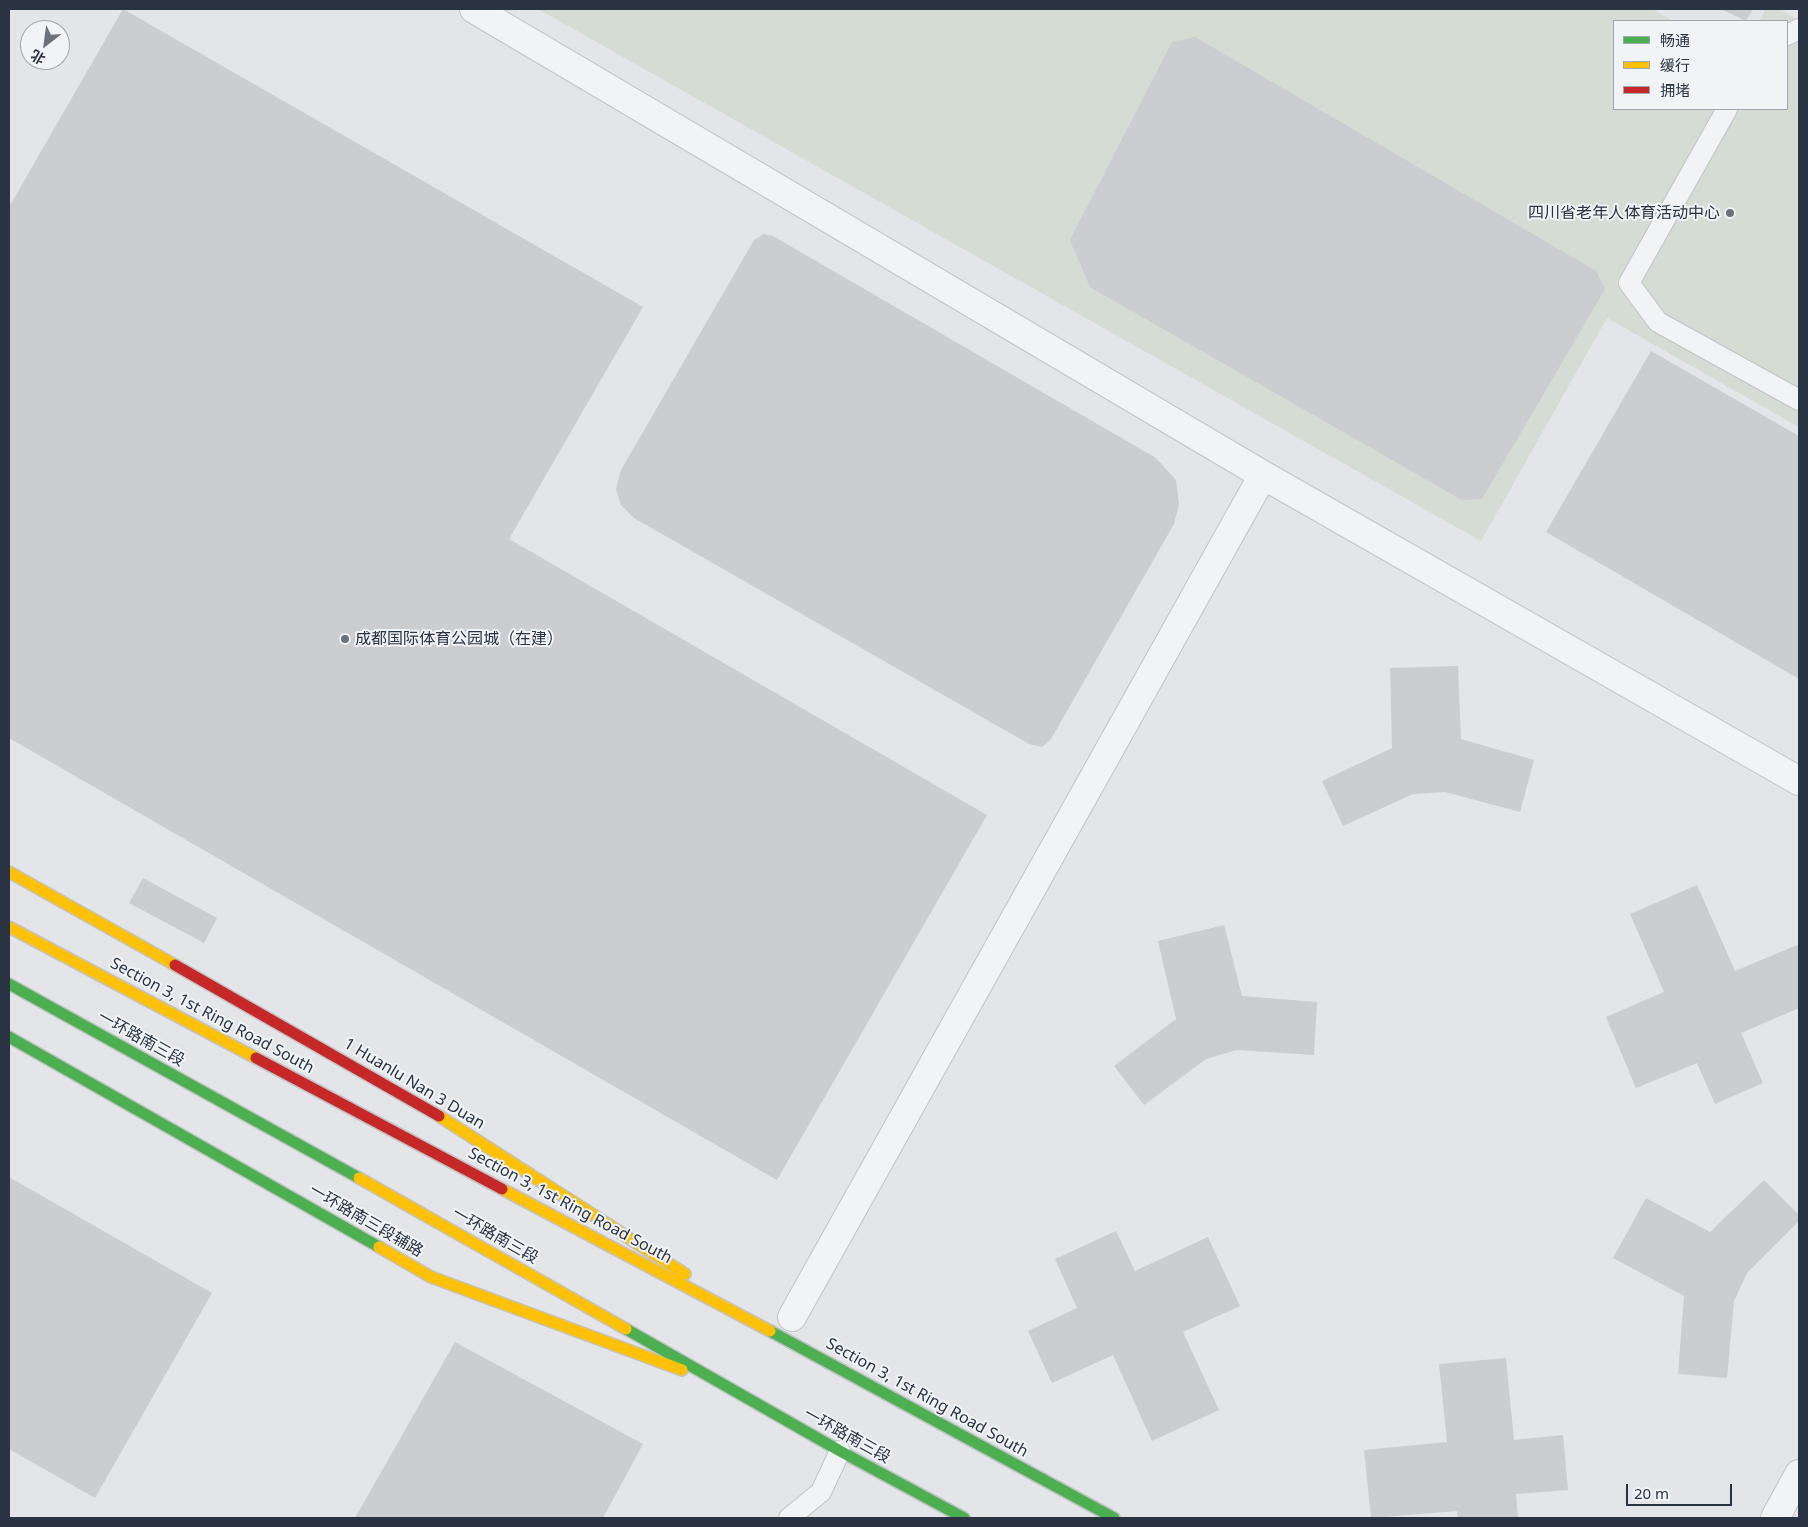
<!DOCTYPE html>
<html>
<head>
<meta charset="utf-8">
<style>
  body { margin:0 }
  #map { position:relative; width:1808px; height:1527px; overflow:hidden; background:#e3e5e8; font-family:"Noto Sans","Noto Sans SC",sans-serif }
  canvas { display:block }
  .frame { position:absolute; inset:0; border:10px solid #293341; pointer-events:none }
  .legend { position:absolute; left:1613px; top:20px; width:175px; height:90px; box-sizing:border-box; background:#f1f4f7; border:1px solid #a1a7ae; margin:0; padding:6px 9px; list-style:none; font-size:15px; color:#293341 }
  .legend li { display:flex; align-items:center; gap:10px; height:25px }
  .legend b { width:25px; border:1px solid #a1a7ae }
  .north { position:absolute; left:20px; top:20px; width:50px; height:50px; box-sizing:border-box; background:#f1f4f7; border:1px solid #a1a7ae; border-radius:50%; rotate:210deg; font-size:14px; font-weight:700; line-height:20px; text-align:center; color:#293341 }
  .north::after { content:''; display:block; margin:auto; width:18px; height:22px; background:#6a717b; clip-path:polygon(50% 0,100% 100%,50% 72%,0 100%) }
  .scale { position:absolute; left:1626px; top:1484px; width:106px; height:22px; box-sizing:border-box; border:2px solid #293341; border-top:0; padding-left:6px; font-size:15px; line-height:18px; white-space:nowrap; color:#293341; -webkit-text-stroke:4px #f1f4f7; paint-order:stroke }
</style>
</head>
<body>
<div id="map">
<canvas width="1808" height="1527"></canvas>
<div class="frame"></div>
<ul class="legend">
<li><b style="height:6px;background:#4caf50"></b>畅通</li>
<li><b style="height:6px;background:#ffc107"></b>缓行</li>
<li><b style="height:6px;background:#c62828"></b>拥堵</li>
</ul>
<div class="north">北</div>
<div class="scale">20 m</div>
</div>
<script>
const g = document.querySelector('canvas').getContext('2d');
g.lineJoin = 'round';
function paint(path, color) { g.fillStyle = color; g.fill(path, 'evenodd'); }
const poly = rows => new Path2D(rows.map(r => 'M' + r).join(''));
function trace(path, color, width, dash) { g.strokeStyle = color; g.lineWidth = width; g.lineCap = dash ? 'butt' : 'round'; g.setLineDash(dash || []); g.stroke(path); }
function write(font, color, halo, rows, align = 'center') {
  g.font = font + ' "Noto Sans","Noto Sans SC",sans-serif'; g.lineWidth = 4; g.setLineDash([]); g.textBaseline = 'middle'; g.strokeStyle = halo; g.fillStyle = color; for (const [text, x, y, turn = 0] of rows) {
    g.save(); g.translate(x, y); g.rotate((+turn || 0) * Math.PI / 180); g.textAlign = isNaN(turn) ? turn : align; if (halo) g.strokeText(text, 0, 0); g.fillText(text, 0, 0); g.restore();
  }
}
paint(poly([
  [538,9,1652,9,1673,21,1614,21,1614,109,1787,109,1787,21,1759,21,1766,9,1779,9,1799,20,1799,427,1607,318,1481,541]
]), '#d4dcd3');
paint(poly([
  [123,9,643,307,509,539,987,815,777,1180,9,738,9,207],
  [1721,9,1753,9,1746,21],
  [1195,37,1596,271,1605,289,1482,499,1462,500,1090,287,1070,240,1172,42],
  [764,234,773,236,1156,458,1176,480,1179,504,1174,524,1051,739,1042,747,1029,744,634,518,621,505,616,489,621,470,754,240],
  [1651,351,1799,436,1799,679,1546,532],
  [1458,666,1461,739,1534,760,1520,812,1445,792,1413,794,1343,826,1322,781,1392,748,1390,668],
  [143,878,217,918,204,943,129,903],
  [1697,885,1735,971,1797,945,1799,949,1799,1008,1741,1033,1763,1083,1715,1104,1697,1063,1636,1088,1606,1017,1664,992,1630,914],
  [1224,925,1242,996,1317,1002,1314,1055,1237,1050,1206,1059,1144,1105,1114,1066,1176,1019,1158,941],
  [9,1177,212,1293,95,1498,9,1449],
  [1764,1180,1799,1215,1799,1221,1747,1273,1734,1301,1727,1378,1678,1374,1684,1296,1613,1258,1646,1198,1710,1232],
  [1116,1231,1135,1271,1208,1237,1240,1306,1183,1332,1219,1410,1152,1441,1113,1355,1052,1383,1028,1331,1077,1308,1055,1259],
  [455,1342,643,1444,603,1518,355,1518],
  [1506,1358,1514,1440,1563,1435,1568,1490,1516,1494,1518,1518,1458,1518,1457,1511,1371,1518,1364,1450,1447,1442,1439,1364]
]), '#cbcdd0');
const lane = poly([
  [1787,35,1799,29],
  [1727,109,1629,283,1658,322,1799,400],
  [789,1518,821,1492,840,1451]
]);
const street = poly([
  [474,9,1263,475,1799,781],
  [792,1317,1263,475],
  [1775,1518,1799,1474]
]);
const fast = poly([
  [9,984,359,1178],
  [9,1037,379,1247],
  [626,1329,840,1451,964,1518],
  [770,1331,1114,1518]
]);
const slow = poly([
  [9,872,175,965],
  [9,927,256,1058],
  [439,1116,685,1274],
  [359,1178,626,1329],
  [502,1189,770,1331],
  [379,1247,431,1277,682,1370]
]);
const jam = poly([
  [175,965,439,1116],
  [256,1058,502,1189]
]);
trace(lane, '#c1c3c6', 22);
trace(street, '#c1c3c6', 30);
trace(fast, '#c1c3c6', 14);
trace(slow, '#c1c3c6', 14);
trace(jam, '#c1c3c6', 14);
trace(lane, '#f2f3f5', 20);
trace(street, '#f2f3f5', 28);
trace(fast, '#4caf50', 11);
trace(slow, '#ffc107', 11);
trace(jam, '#c62828', 11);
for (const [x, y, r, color] of [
  [1730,213,5,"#6a717b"],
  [345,639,5,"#6a717b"]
]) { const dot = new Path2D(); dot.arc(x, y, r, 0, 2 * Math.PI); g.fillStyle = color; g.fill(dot); trace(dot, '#f1f4f7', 2); }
write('16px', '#293341', '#f1f4f7', [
  ["四川省老年人体育活动中心",1720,213],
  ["成都国际体育公园城（在建）",355,639,"left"]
], 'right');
write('16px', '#293341', '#f1f4f7', [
  ["Section 3, 1st Ring Road South",212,1016,28],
  ["一环路南三段",141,1039,29],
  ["1 Huanlu Nan 3 Duan",414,1084,31],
  ["Section 3, 1st Ring Road South",570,1206,28],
  ["一环路南三段辅路",366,1221,30],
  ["一环路南三段",495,1236,30],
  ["Section 3, 1st Ring Road South",927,1398,29],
  ["一环路南三段",847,1436,29]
]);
</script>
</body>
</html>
